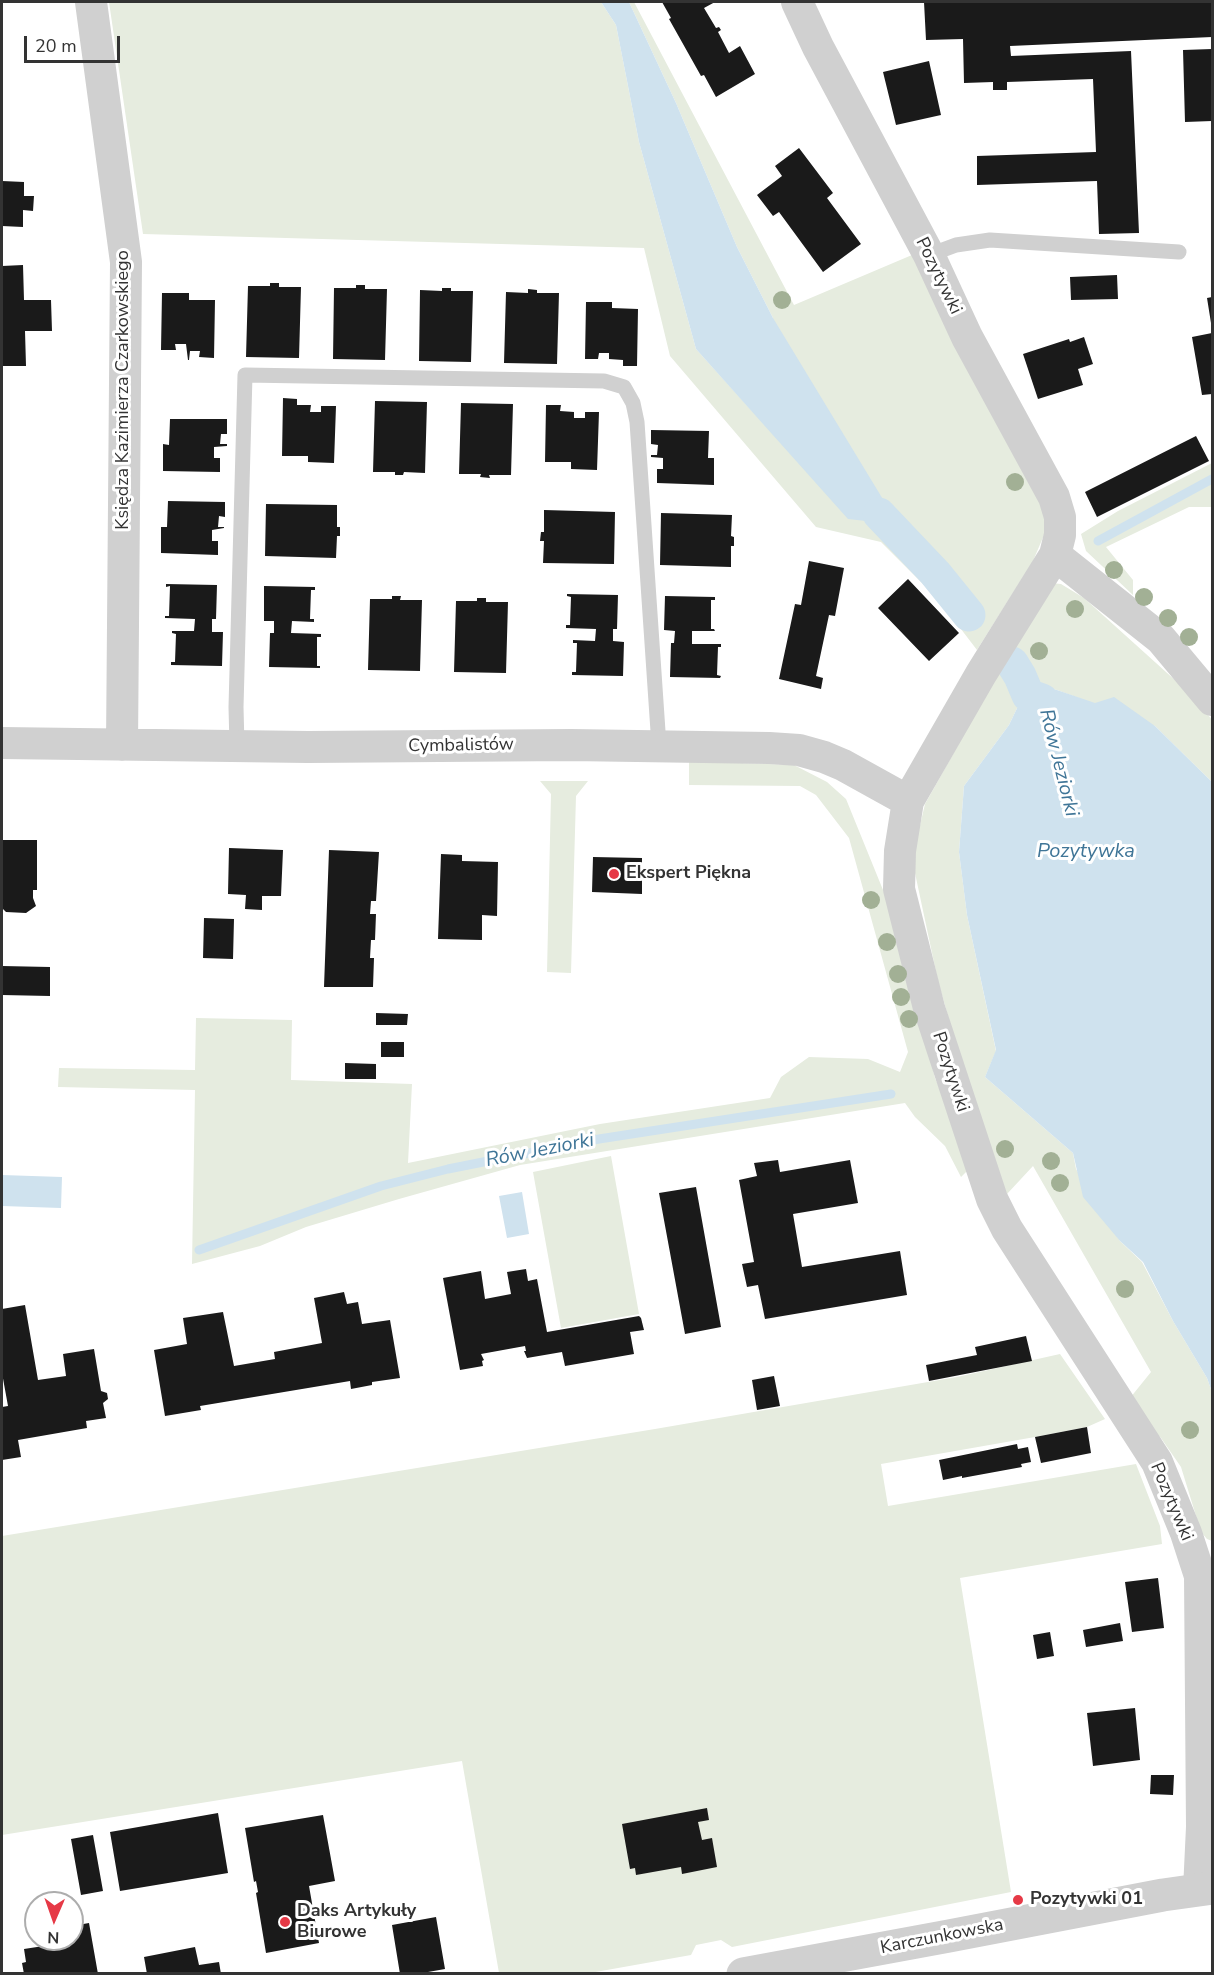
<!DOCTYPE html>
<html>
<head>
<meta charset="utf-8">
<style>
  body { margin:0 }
  #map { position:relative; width:1214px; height:1975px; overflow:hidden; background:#fff; font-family:"Nunito Sans",sans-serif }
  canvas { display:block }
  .frame { position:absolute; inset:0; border:3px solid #333; pointer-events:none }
  .north { position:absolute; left:24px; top:1891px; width:60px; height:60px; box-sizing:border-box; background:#fff; border:2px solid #adadad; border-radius:50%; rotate:182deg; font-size:16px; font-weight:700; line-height:24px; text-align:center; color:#333 }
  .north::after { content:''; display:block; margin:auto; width:21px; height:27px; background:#e63946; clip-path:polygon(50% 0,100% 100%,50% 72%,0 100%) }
  .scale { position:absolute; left:24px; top:36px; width:96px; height:27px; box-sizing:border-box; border:3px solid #333; border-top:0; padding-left:8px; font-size:18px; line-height:21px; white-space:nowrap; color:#333; -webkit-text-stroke:4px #fff; paint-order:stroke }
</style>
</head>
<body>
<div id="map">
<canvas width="1214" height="1975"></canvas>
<div class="frame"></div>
<div class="north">N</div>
<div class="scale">20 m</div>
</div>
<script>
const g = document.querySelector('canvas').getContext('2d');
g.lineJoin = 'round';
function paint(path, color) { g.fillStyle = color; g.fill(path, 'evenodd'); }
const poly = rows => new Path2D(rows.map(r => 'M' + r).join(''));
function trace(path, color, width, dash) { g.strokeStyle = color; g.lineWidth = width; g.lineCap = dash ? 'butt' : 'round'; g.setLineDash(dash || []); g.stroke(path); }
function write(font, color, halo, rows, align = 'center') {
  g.font = font + ' "Nunito Sans",sans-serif'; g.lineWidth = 6; g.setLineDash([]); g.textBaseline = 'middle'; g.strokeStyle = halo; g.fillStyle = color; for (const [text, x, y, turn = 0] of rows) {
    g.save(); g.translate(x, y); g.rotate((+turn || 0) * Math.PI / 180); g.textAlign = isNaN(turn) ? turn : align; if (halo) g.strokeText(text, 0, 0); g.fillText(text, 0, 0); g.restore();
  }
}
paint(poly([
  [109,2,601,2,616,25,639,142,696,349,752,411,773,318,737,247,676,103,629,2,634,2,794,305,912,255,1039,500,1045,516,1044,535,1033,561,977,650,938,599,881,542,816,527,670,356,644,248,143,234],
  [1212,463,1212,507,1189,507,1106,547,1133,580,1133,595,1086,551,1081,534,1118,511],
  [1051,583,1061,584,1084,598,1197,700,1212,720,1212,782,1155,726,1057,690,1039,688,1031,684,1023,673,1020,702,1009,725,964,786,959,852,967,915,996,1051,985,1077,1073,1153,1076,1169,1120,1241,1142,1262,1173,1321,1207,1378,1212,1392,1212,1541,1207,1539,1201,1532,1181,1467,1161,1438,1143,1420,1130,1398,1151,1372,1033,1166,1007,1194,988,1156,938,981,912,859,925,804,1045,590],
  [689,761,794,765,827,782,846,799,894,917,935,1078,972,1166,961,1177,945,1146,915,1117,905,1103,520,1165,399,1199,306,1227,260,1246,192,1264,195,1090,58,1087,59,1068,195,1070,196,1018,292,1020,291,1080,412,1084,408,1163,600,1124,770,1098,781,1077,809,1057,868,1059,900,1072,908,1052,849,838,816,795,800,786,689,785],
  [540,781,588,781,576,796,571,973,547,972,551,794],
  [611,1156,639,1314,561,1328,533,1172],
  [1060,1354,1105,1419,1087,1427,1035,1437,881,1464,888,1506,1136,1464,1160,1526,1162,1544,960,1578,1011,1892,732,1947,721,1940,696,1945,691,1955,590,1973,499,1973,462,1761,2,1835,2,1536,655,1429,957,1377]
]), '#e6ecdf');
paint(poly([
  [601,2,629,2,676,103,737,247,773,318,884,501,884,508,879,514,866,521,848,519,696,349,639,142,616,25],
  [1023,673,1031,684,1039,688,1057,690,1095,703,1114,697,1155,726,1212,782,1212,1392,1207,1378,1173,1321,1143,1262,1120,1241,1083,1197,1073,1153,985,1077,996,1050,967,915,959,852,964,786,1009,725,1020,702,1022,690,1017,683],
  [2,1175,62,1177,61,1208,2,1206],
  [522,1192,529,1234,507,1238,499,1196]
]), '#cfe2ee');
trace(poly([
  [1098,541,1212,479],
  [199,1250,381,1186,448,1169,599,1139,891,1094]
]), '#cfe2ee', 9);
trace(poly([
  [879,514,935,573,969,615],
  [1012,663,1020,676,1028,695,1042,700]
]), '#cfe2ee', 33);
paint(poly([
  [662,2,715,2,704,8,716,28,719,27,721,30,718,32,729,53,740,46,755,74,716,97,704,75,701,76,669,19,671,18],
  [924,2,1212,2,1212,37,1010,46,1011,56,1131,51,1139,233,1099,234,1097,181,977,185,977,156,1096,152,1093,79,1007,82,1007,90,993,90,993,82,964,83,963,39,926,40],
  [1212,49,1212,121,1185,122,1183,50],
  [929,61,941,115,896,125,883,72],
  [799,148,833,193,827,198,861,244,823,272,779,212,773,216,757,195,782,176,775,166],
  [2,181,24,182,24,196,34,196,33,211,23,210,23,227,2,226],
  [23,265,24,300,51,300,52,331,25,331,26,366,2,366,2,266],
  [1117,275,1118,299,1071,300,1070,277],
  [270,283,279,283,279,287,301,287,299,358,246,357,248,286,270,286],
  [356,285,365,285,365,289,387,289,385,360,333,359,334,288,356,288],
  [442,288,451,288,451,291,473,291,471,362,419,361,420,290,442,291],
  [528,289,537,290,537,293,559,293,557,364,504,363,506,292,528,293],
  [162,293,189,293,189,300,215,300,214,358,199,357,200,351,190,351,189,360,188,360,186,344,175,344,176,350,161,350],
  [1212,297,1212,323,1211,323,1207,298],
  [586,302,612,302,612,308,638,309,637,366,623,366,623,360,609,359,609,353,599,353,598,359,585,359],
  [1212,333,1212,394,1202,395,1192,337],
  [1084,337,1093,364,1078,369,1083,385,1038,399,1023,354,1069,339,1070,342],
  [283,398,297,399,297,405,311,405,310,412,321,412,321,406,336,406,334,463,308,462,308,456,282,456],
  [375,401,427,402,425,473,404,472,403,475,395,475,395,472,373,472],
  [461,403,513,404,511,475,489,475,490,478,480,477,481,474,459,474],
  [546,405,561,405,560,411,574,412,574,418,585,418,585,412,599,412,597,470,571,469,571,462,545,462],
  [170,419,227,419,227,434,221,434,220,444,227,444,227,446,214,447,214,458,220,458,220,472,163,471,163,444,169,445],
  [651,430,709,431,708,458,714,458,714,485,657,483,657,469,663,469,663,458,651,457,651,455,657,455,658,445,651,444],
  [1196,436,1209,461,1097,517,1085,492],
  [168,501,225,502,225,517,219,516,218,527,224,527,224,528,212,530,212,541,218,541,218,555,161,553,161,527,167,527],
  [266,504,337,505,337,527,340,527,340,536,337,536,336,558,265,556],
  [544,510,615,512,614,564,543,563,544,541,540,541,541,532,544,532],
  [661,513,732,515,731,536,734,537,734,546,731,546,731,567,660,565],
  [809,561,844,568,835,616,829,615,816,676,823,678,821,689,779,679,795,604,801,605],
  [908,579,959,633,929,661,878,608],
  [166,584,217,585,216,619,212,619,212,632,223,632,222,666,171,665,171,662,175,662,176,634,172,633,172,631,194,631,195,619,165,618,165,616,169,616,170,586,166,587],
  [264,586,315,587,315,590,311,590,310,619,314,619,314,622,292,621,291,633,321,634,321,637,317,637,317,666,320,666,320,668,269,667,270,633,274,633,274,621,264,621],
  [567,594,618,595,617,629,613,629,613,641,624,642,623,676,572,675,572,672,576,672,577,643,573,643,573,640,595,641,596,629,566,628,566,625,570,625,571,597,567,596],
  [392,596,401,596,400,600,422,600,420,671,368,670,370,599,392,599],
  [665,596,715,597,715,600,711,600,711,629,714,629,715,631,692,631,692,644,721,644,721,647,718,647,717,675,721,676,720,678,670,677,671,643,674,643,675,631,664,630],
  [477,598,486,598,486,602,508,602,506,673,454,672,456,601,477,601],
  [2,840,37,840,37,890,33,890,33,898,36,906,26,913,6,912,2,908],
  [229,848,283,850,281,896,262,896,262,910,245,909,246,895,228,894],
  [329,850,379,852,376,901,371,901,370,914,376,914,375,940,371,940,370,958,374,958,373,987,324,987],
  [441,854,462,855,462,861,498,862,497,916,482,915,482,940,438,939],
  [593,857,642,858,642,894,592,892],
  [204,918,234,919,233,959,203,958],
  [2,966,50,967,50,996,2,995],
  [376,1013,408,1014,407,1025,376,1025],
  [381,1042,404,1042,404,1057,381,1057],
  [345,1063,376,1064,376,1079,345,1079],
  [778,1160,780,1172,850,1160,858,1203,793,1214,802,1267,900,1251,907,1295,765,1319,758,1285,747,1287,742,1264,754,1262,739,1180,757,1176,754,1163],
  [696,1187,721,1327,685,1334,659,1193],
  [526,1269,528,1281,537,1279,547,1332,639,1316,641,1318,644,1330,630,1332,634,1354,565,1366,562,1352,527,1358,524,1351,526,1351,525,1346,481,1354,484,1360,482,1361,483,1366,460,1370,443,1278,481,1271,485,1299,511,1294,507,1272],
  [344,1292,347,1304,358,1302,362,1324,390,1320,400,1378,372,1382,372,1385,351,1389,350,1381,200,1406,201,1410,165,1416,154,1350,187,1344,183,1318,223,1312,234,1366,275,1359,274,1352,322,1343,314,1298],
  [25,1305,38,1380,66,1376,63,1354,94,1349,101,1391,107,1393,108,1399,103,1403,106,1418,86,1421,87,1428,18,1440,21,1457,2,1460,2,1407,8,1406,2,1373,2,1309],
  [1026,1336,1032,1361,929,1381,926,1365,977,1355,975,1347],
  [774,1376,780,1406,757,1410,752,1380],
  [1087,1427,1091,1453,1041,1463,1035,1437],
  [1017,1444,1018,1449,1028,1447,1031,1462,1021,1464,1022,1467,962,1478,962,1476,943,1480,939,1460],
  [1158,1578,1164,1628,1132,1632,1125,1582],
  [1120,1623,1123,1641,1086,1647,1083,1630],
  [1050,1632,1054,1656,1037,1659,1033,1635],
  [1135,1708,1140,1760,1093,1766,1087,1713],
  [1151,1775,1174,1775,1173,1795,1150,1794],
  [707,1808,709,1820,698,1822,702,1840,712,1838,717,1867,682,1874,681,1867,636,1875,635,1868,630,1869,622,1824],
  [218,1813,228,1873,120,1891,110,1832],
  [323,1815,335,1881,309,1886,319,1943,266,1953,256,1893,258,1892,256,1881,254,1882,245,1828],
  [93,1835,103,1891,81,1895,71,1839],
  [436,1917,445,1969,428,1972,428,1974,400,1974,392,1925],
  [89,1923,98,1974,24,1974,22,1963,26,1962,24,1949,63,1943,62,1939,72,1939,72,1926],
  [195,1947,199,1965,219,1962,221,1974,147,1974,144,1957]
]), '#1a1a1a');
trace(poly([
  [929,255,956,245,990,240,1179,252],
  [237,746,236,707,245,375,604,381,624,387,633,403,637,422,659,746]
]), '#d0d0d0', 15);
trace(poly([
  [91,2,126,262,122,745],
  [797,2,818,47,929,255,967,337,1054,497,1060,517,1060,535,1055,555,981,674,908,801,900,851,899,889,929,1008,992,1199,1007,1229,1157,1462,1186,1533,1200,1576,1202,1827,1199,1890],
  [1055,555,1161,639,1212,700],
  [2,743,308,747,571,745,769,748,799,750,824,757,843,765,908,801]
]), '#d0d0d0', 32);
trace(poly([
  [743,1974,949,1936,1163,1895,1212,1888]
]), '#d0d0d0', 33);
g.fillStyle = '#a2b095';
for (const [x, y] of [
  [782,300],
  [1015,482],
  [1114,570],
  [1144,597],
  [1075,609],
  [1168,618],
  [1189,637],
  [1039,651],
  [871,900],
  [887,942],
  [898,974],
  [901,997],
  [909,1019],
  [1005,1149],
  [1051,1161],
  [1060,1183],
  [1125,1289],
  [1190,1430]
]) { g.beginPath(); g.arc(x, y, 9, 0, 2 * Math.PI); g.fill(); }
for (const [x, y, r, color] of [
  [614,874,6,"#e63946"],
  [1018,1900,6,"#e63946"],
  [285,1922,6,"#e63946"]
]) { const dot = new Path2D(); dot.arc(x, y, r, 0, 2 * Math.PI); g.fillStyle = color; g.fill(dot); trace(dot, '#fff', 2); }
write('18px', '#333', '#fff', [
  ["Pozytywki",938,276,64],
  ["Księdza Kazimierza Czarkowskiego",124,390,-90],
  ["Cymbalistów",461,746,-1],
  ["Pozytywki",950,1072,72],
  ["Pozytywki",1171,1502,67],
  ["Karczunkowska",942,1937,-11]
]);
write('bold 18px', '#333', '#fff', [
  ["Ekspert Piękna",626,874],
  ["Pozytywki 01",1030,1900],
  ["Daks Artykuły",297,1912],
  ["Biurowe",297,1933]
], 'left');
write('italic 20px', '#3f7597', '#fff', [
  ["Rów Jeziorki",1058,763,76],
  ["Pozytywka",1086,852],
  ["Rów Jeziorki",540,1151,-11]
]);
</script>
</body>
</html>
